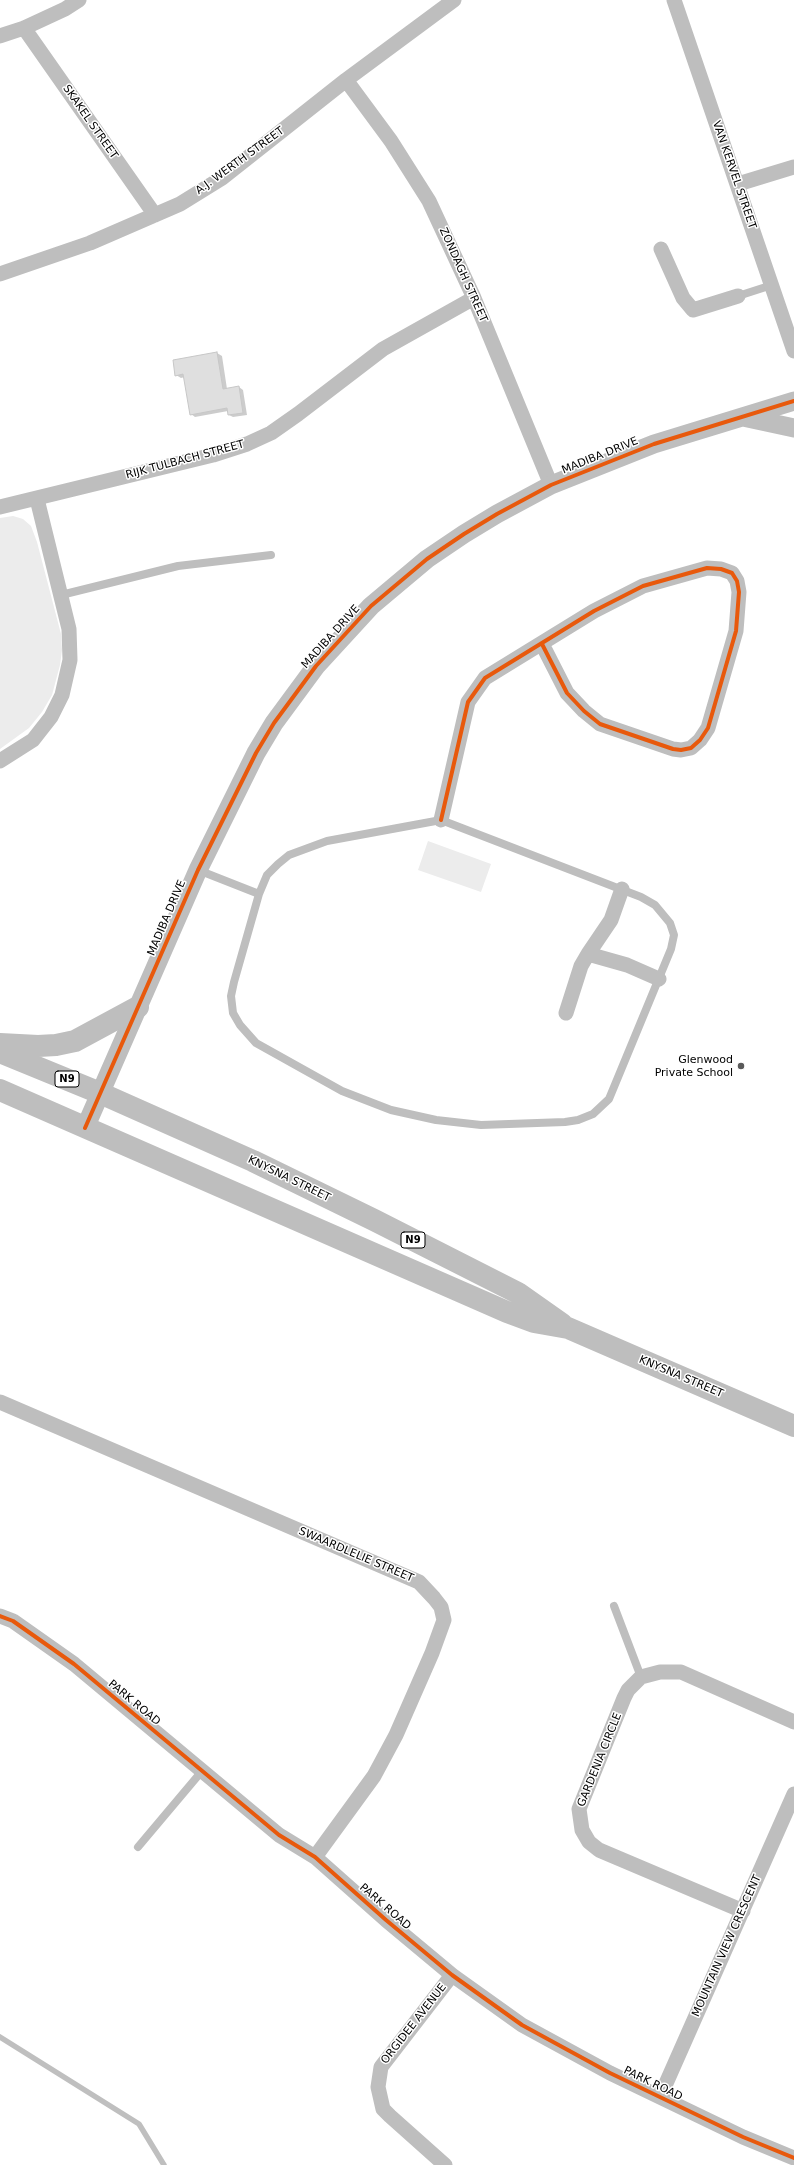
<!DOCTYPE html>
<html>
<head>
<meta charset="utf-8">
<style>
  body { margin:0 }
  canvas { display:block; background:#fff }
</style>
</head>
<body>
<canvas width="794" height="2165"></canvas>
<script>
const g = document.querySelector('canvas').getContext('2d');
g.lineJoin = 'round';
function paint(path, color) { g.fillStyle = color; g.fill(path, 'evenodd'); }
const poly = rows => new Path2D(rows.map(r => 'M' + r).join(''));
function trace(path, color, width, dash) { g.strokeStyle = color; g.lineWidth = width; g.lineCap = dash ? 'butt' : 'round'; g.setLineDash(dash || []); g.stroke(path); }
function write(font, color, halo, rows, align = 'center') {
  g.font = font + ' "DejaVu Sans",sans-serif'; g.lineWidth = 3; g.setLineDash([]); g.textBaseline = 'middle'; g.strokeStyle = halo; g.fillStyle = color; for (const [text, x, y, turn = 0] of rows) {
    g.save(); g.translate(x, y); g.rotate((+turn || 0) * Math.PI / 180); g.textAlign = isNaN(turn) ? turn : align; if (halo) g.strokeText(text, 0, 0); g.fillText(text, 0, 0); g.restore();
  }
}
paint(poly([
  [13,516,23,519,31,526,37,542,61,634,62,650,60,665,52,695,42,712,29,728,0,749,0,518],
  [428,841,491,864,481,892,418,870]
]), '#ececec');
paint(poly([
  [217,353,222,356,227,389,239,387,243,390,247,415,233,417,229,415,228,411,195,417,191,414,185,377,181,378,176,375]
]), '#0003');
trace(poly([
  [0,2037,139,2124,164,2165]
]), '#bfbfbf', 5.5);
const building = poly([
  [217,352,223,389,239,386,243,413,228,415,227,408,190,415,183,374,175,376,173,360,217,352]
]);
paint(building, '#dfdfdf');
trace(building, '#c7c7c7', 1);
trace(poly([
  [738,296,772,285],
  [61,595,178,566,271,555],
  [441,820,641,897,655,905,670,923,674,935,671,949,609,1099,593,1114,578,1120,565,1122,481,1125,436,1120,391,1110,342,1091,256,1043,240,1025,233,1013,231,996,234,982,259,894,267,875,278,864,289,855,327,841,441,820],
  [198,870,259,894],
  [614,1606,641,1677],
  [138,1847,202,1771]
]), '#bebebe', 8);
trace(poly([
  [674,0,794,351],
  [24,28,155,215],
  [0,36,24,28,65,9,79,0],
  [346,80,391,141,429,201,474,298,551,485],
  [738,184,794,167],
  [661,249,683,298,693,310,738,296],
  [0,274,90,243,180,204,222,178,346,80,454,0],
  [0,507,213,455,247,444,271,433,298,414,383,349,474,298],
  [0,761,33,740,51,717,62,695,70,660,69,629,37,499],
  [441,820,468,702,485,678,594,611,643,586,707,568,721,569,732,573,737,581,739,592,736,631,708,728,700,740,691,748,681,750,673,749,600,724,584,711,567,693,542,644],
  [622,889,611,920,588,954,627,965,659,979],
  [566,1013,581,966,588,954],
  [0,1402,419,1582,434,1598,441,1607,444,1620,432,1653,396,1735,374,1776,315,1857],
  [0,1616,13,1621,74,1664,279,1835,315,1857,386,1920,452,1975,522,2025,610,2073,743,2137,794,2158],
  [743,1911,599,1850,589,1842,582,1830,579,1809,624,1698,628,1690,641,1677,660,1672,681,1672,794,1722],
  [660,2097,794,1794],
  [445,2165,390,2116,383,2109,378,2087,381,2067,452,1975]
]), '#bebebe', 15);
trace(poly([
  [743,417,794,428],
  [85,1128,198,870,256,753,274,723,316,666,371,606,427,559,464,534,497,514,551,485,654,444,794,401]
]), '#bebebe', 19);
trace(poly([
  [0,1044,38,1046,56,1045,75,1041,138,1007],
  [0,1052,100,1093,253,1161,374,1220,518,1293,562,1324],
  [0,1090,507,1312,534,1322,568,1328,794,1426]
]), '#bebebe', 22);
trace(poly([
  [441,820,468,702,485,678,594,611,643,586,707,568,721,569,732,573,737,581,739,592,736,631,708,728,700,740,691,748,681,750,673,749,600,724,584,711,567,693,542,644],
  [85,1128,198,870,256,753,274,723,316,666,371,606,427,559,464,534,497,514,551,485,654,444,794,401],
  [0,1616,13,1621,74,1664,279,1835,315,1857,386,1920,452,1975,522,2025,610,2073,743,2137,794,2158]
]), '#e8590c', 4);
for (const [x, y, r, color] of [
  [741,1066,4,"#595959"]
]) { const dot = new Path2D(); dot.arc(x, y, r, 0, 2 * Math.PI); g.fillStyle = color; g.fill(dot); trace(dot, '#fff', 1.5); }
for (const [x, y, w] of [
  [67,1079,24],
  [413,1240,24]
]) { const box = new Path2D(); box.roundRect(x - w / 2, y - 8, w, 16, 3); g.fillStyle = '#fff'; g.fill(box); trace(box, '#000', 1); }
write('bold 10px', '#000', null, [
  ["N9",67,1079],
  ["N9",413,1240]
]);
write('11px', '#000', '#fff', [
  ["SKAKEL STREET",90,122,55],
  ["A.J. WERTH STREET",240,161,-36],
  ["VAN KERVEL STREET",734,175,71],
  ["ZONDAGH STREET",463,275,66],
  ["MADIBA DRIVE",600,456,-22],
  ["RIJK TULBACH STREET",185,460,-15],
  ["MADIBA DRIVE",331,637,-48],
  ["MADIBA DRIVE",167,918,-67],
  ["KNYSNA STREET",289,1179,26],
  ["KNYSNA STREET",681,1377,23],
  ["SWAARDLELIE STREET",356,1555,23],
  ["PARK ROAD",134,1703,40],
  ["GARDENIA CIRCLE",600,1760,-68],
  ["PARK ROAD",385,1907,41],
  ["MOUNTAIN VIEW CRESCENT",727,1946,-66],
  ["ORGIDEE AVENUE",414,2024,-52],
  ["PARK ROAD",653,2084,26]
]);
write('11px', '#000', '#fff', [
  ["Glenwood",733,1060],
  ["Private School",733,1073]
], 'right');
</script>
</body>
</html>
